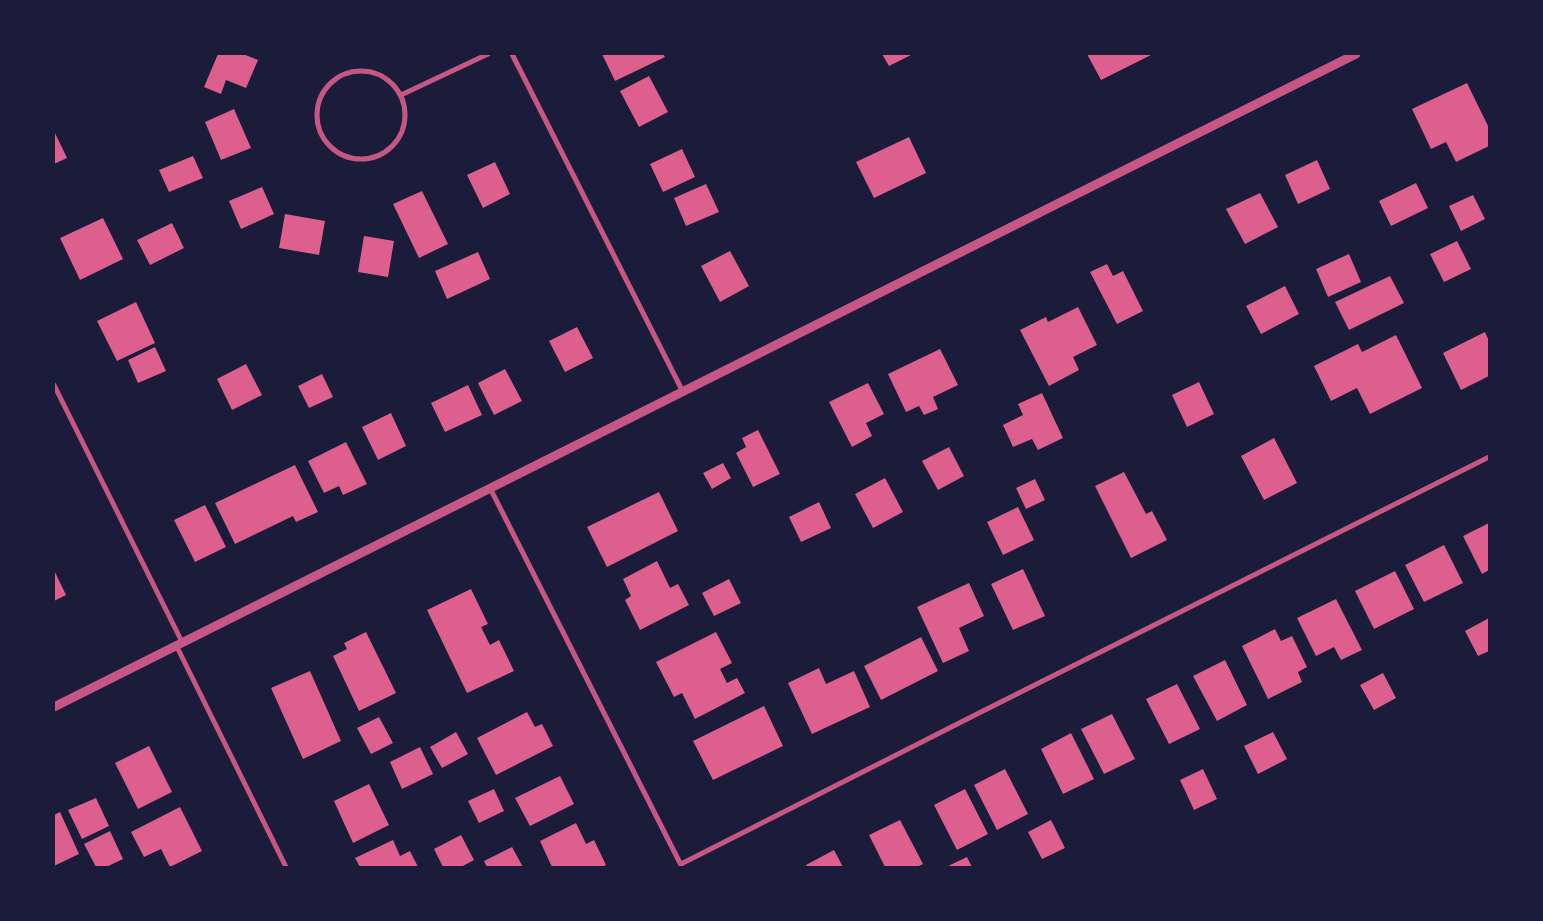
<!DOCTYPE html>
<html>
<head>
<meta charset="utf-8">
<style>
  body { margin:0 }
  #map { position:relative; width:1543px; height:921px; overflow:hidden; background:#1b1b3a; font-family:"Public Sans",sans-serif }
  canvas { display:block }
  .frame { position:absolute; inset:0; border:55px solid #1b1b3a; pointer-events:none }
</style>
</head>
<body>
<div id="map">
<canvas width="1543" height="921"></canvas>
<div class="frame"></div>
</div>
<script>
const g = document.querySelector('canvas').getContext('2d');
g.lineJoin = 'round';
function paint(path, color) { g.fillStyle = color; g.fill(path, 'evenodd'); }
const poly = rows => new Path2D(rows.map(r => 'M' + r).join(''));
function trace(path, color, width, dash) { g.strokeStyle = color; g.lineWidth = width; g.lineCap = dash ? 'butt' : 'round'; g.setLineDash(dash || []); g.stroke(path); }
paint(poly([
  [218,54,243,54,258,60,246,88,226,80,221,94,204,87],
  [602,54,663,54,665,57,615,81],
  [882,54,913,54,889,66],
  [1087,54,1153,54,1101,80],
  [649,76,668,112,639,127,620,91],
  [1467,83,1489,128,1489,146,1456,162,1446,142,1431,149,1412,109],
  [234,109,251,148,221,160,205,122],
  [54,131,67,158,54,164],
  [909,137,926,173,874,198,856,162],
  [682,149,695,177,663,192,650,164],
  [193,156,203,178,169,192,159,170],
  [1317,160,1330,189,1298,204,1285,175],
  [495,162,510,194,483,208,467,175],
  [1416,183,1428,208,1391,226,1379,201],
  [706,184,719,212,686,226,674,198],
  [262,187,274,214,241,229,229,201],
  [422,191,448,244,419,258,393,204],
  [1260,193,1278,227,1245,244,1226,209],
  [1473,195,1485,219,1461,231,1449,206],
  [285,214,325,221,319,255,279,248],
  [103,218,123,259,80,280,60,238],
  [172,223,184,248,150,265,137,240],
  [364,236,394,241,388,277,358,272],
  [1457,241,1471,269,1444,282,1430,254],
  [730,251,749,286,720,302,701,266],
  [478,252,490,279,447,299,435,271],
  [1349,254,1361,282,1328,297,1316,269],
  [1107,264,1113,276,1123,271,1143,311,1117,324,1090,272],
  [1390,276,1404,303,1349,330,1335,302],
  [1285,286,1299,314,1261,334,1246,306],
  [136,302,155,343,117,361,97,321],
  [1078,307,1097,345,1073,357,1079,370,1049,386,1020,330,1046,317,1048,322],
  [577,327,593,358,565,372,549,341],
  [1485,332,1489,341,1489,376,1461,390,1443,353],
  [1396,335,1422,388,1370,414,1357,388,1331,401,1314,366,1358,344,1362,352],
  [155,347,166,371,138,383,128,360],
  [940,349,958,385,933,397,938,409,924,415,919,406,906,412,888,374],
  [246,364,262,395,232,410,217,379],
  [505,369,522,401,494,415,478,383],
  [322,374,333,397,309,408,298,386],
  [1199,382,1214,414,1187,427,1172,395],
  [868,383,884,414,866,423,872,436,852,447,829,402],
  [468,385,482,415,445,432,431,403],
  [1042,393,1063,438,1038,450,1032,439,1013,447,1003,425,1023,415,1018,404],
  [391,413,406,446,378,460,362,427],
  [758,430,780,474,753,487,736,453,746,447,742,438],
  [1274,438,1297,483,1264,500,1241,456],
  [346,442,367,484,343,495,339,486,324,493,308,461],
  [949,447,964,476,938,490,922,461],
  [723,463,731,478,712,489,703,473],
  [295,465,318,512,296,522,293,516,235,544,215,503],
  [1124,472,1146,514,1152,511,1167,540,1131,558,1095,486],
  [885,478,903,512,873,528,855,494],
  [1035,479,1045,500,1026,509,1016,488],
  [659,492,678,531,607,567,587,527],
  [819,502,831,528,801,542,789,517],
  [205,505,226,547,195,562,174,520],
  [1018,507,1034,540,1003,555,987,522],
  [1489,523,1489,570,1482,574,1463,536],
  [1444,545,1463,583,1424,602,1405,565],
  [657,561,670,588,678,584,689,605,640,630,625,600,631,596,623,579],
  [1023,569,1045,616,1013,630,991,584],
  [54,570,66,595,54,601],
  [1395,571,1414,609,1374,629,1355,591],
  [729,579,741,603,714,616,702,593],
  [969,583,984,616,959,628,969,651,943,663,917,607],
  [471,589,488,624,481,627,490,645,499,640,514,671,467,693,427,610],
  [1336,599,1362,650,1341,660,1334,647,1316,656,1297,618],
  [1489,618,1489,651,1478,656,1465,631],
  [1275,629,1281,641,1292,636,1307,667,1298,672,1302,682,1268,699,1242,646],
  [366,632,396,693,359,711,333,656,347,649,344,643],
  [716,632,732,663,720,669,727,683,737,678,745,693,695,719,682,693,674,697,656,662],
  [921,637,938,671,881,700,864,666],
  [1225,660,1247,705,1217,721,1193,676],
  [819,668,826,684,854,671,870,707,812,734,788,683],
  [310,671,341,741,303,759,271,688],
  [1383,673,1396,698,1374,710,1360,685],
  [1177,684,1200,729,1169,744,1146,699],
  [764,706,783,746,713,780,693,741],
  [527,712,535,727,542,724,553,746,496,775,477,738],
  [1112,714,1135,759,1104,774,1081,729],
  [379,717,393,743,371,754,357,728],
  [456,732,468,754,442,768,430,747],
  [1273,732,1287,759,1258,774,1244,746],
  [1071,733,1094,779,1063,794,1041,749],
  [149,746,172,792,138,809,115,763],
  [420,747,433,774,402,789,390,762],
  [1005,769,1028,814,997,830,974,785],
  [1203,769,1217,799,1194,810,1180,780],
  [560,776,574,804,530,826,515,798],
  [369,784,389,825,353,843,334,801],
  [494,789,504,811,479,823,468,801],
  [965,789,988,834,957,850,934,805],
  [96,798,109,826,82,839,68,810],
  [180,807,202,851,170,867,161,849,144,857,131,832],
  [60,812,79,854,54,866,54,815],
  [900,820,923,864,917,867,885,867,869,835],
  [1051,820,1065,848,1042,859,1028,832],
  [576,823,586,844,594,840,606,865,602,867,552,867,540,841],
  [110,831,123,859,106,867,96,867,84,844],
  [461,835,474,860,461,867,443,867,434,849],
  [393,840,400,856,410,851,418,867,360,867,355,858],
  [512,847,523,867,487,867,484,861],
  [834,850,843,867,807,867,806,865],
  [967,857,972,867,946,867]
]), '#dd5f8e');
trace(poly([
  [512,54,683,392],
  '317 115a44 44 0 1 1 88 0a44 44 0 1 1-88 0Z',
  [401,95,488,54],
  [54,385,182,642],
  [490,488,682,867],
  [176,645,286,867],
  [681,864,979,713,1489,457]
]), '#c65784', 5);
trace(poly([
  [54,707,1356,54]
]), '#c65784', 9);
</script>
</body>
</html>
